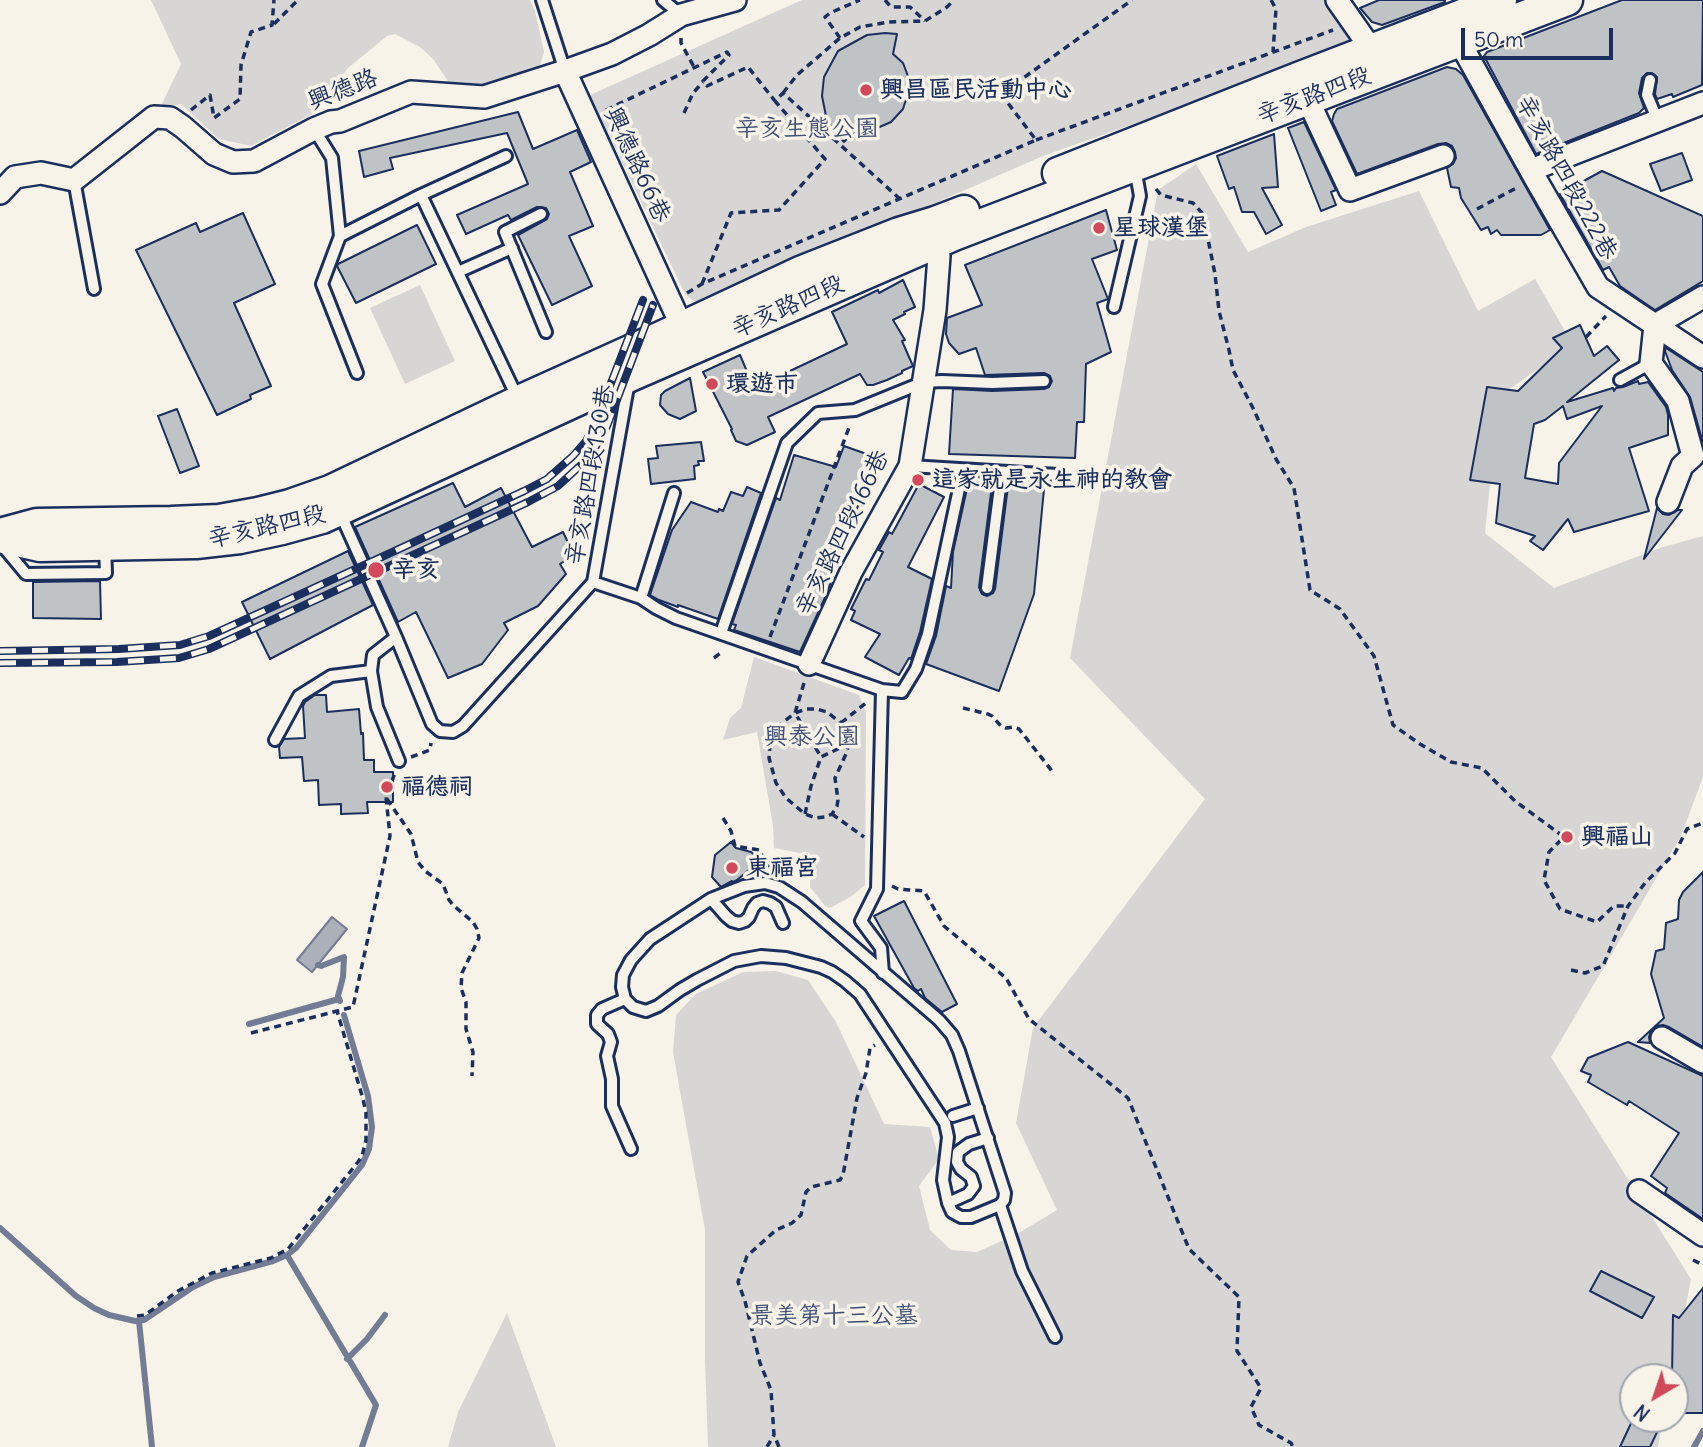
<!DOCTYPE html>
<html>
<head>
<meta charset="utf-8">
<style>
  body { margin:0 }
  #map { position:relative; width:1703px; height:1447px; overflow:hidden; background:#f7f3e8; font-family:Delius,sans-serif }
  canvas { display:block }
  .north { position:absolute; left:1619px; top:1363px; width:70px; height:70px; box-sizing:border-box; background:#f7f3e8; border:2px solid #9fa5b1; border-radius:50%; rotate:219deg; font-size:19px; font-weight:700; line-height:28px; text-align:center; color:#1b2f5e }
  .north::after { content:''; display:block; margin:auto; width:24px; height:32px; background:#d1495b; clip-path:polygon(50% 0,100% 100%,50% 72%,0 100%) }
  .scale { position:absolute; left:1461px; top:28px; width:152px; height:32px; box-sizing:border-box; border:4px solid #1b2f5e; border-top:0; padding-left:9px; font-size:21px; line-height:24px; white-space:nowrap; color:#1b2f5e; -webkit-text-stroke:5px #f7f3e8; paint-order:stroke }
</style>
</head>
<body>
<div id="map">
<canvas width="1703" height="1447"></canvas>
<div class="north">N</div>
<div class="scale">50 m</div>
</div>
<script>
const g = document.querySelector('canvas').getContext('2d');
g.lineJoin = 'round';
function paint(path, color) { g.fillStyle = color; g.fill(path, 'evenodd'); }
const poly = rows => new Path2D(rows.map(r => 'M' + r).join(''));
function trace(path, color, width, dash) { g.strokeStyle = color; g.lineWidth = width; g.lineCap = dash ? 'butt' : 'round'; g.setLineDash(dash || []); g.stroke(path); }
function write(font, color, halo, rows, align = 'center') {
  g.font = font + ' Delius,"LXGW WenKai TC",sans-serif'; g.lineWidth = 7; g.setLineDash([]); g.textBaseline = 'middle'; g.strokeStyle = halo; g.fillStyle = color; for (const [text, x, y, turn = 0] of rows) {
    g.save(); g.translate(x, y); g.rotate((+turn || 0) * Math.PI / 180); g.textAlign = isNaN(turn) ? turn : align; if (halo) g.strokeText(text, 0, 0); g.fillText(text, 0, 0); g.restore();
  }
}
paint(poly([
  [151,0,530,0,535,11,544,52,540,65,534,72,509,82,451,86,434,60,420,47,395,34,387,36,348,68,314,113,251,146,219,139,181,104,160,108,181,64],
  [802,0,1324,0,1353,39,1348,48,1043,156,704,304,694,301,685,294,590,95],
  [1196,164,1248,252,1306,227,1419,191,1478,311,1535,279,1573,345,1499,396,1485,533,1554,588,1663,547,1703,536,1703,777,1681,836,1551,1057,1691,1279,1672,1377,1633,1377,1633,1419,1663,1419,1658,1447,708,1447,705,1360,705,1230,673,1052,676,1015,696,994,743,972,776,971,808,980,836,1022,884,1124,930,1127,939,1159,919,1186,930,1230,951,1250,977,1252,1017,1234,1057,1210,1016,1123,1033,1028,1205,799,1070,658,1158,190],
  [420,285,455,361,405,384,370,308],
  [754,657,859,695,866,712,865,885,852,896,830,908,825,906,810,887,810,855,774,848,773,826,757,732,723,740,730,718,741,708],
  [507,1313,556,1447,448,1447,458,1412]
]), '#d7d6d4');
const water = poly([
  [332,917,347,929,312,972,297,960,332,917]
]);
paint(water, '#acb0b9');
trace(water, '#727c95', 2);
trace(poly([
  [318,965,321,966,344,957,343,977,338,996,340,1001],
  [249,1024,339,999],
  [0,1228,76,1296,94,1308,109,1315,135,1321,144,1320,193,1287,214,1277,273,1261,287,1255,296,1248,362,1165,369,1149,372,1127,368,1096,344,1015],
  [287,1255,376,1405,362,1447],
  [139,1321,152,1447],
  [347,1359,367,1339,385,1315],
  [1694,1447,1703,1431]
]), '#727c95', 6);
const building = poly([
  [1379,0,1445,0,1445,2,1382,25,1372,22,1360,8,1379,0],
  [1622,0,1703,0,1702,85,1673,97,1672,94,1657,99,1655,94,1657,77,1652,73,1647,73,1642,78,1639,93,1644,108,1639,113,1536,154,1484,56,1487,52,1622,0],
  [885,33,897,34,893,54,903,63,911,84,903,109,891,122,875,129,864,122,844,142,827,121,822,96,824,77,838,51,867,35,885,33],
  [1447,67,1456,69,1463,75,1550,230,1541,235,1501,235,1497,230,1491,234,1488,227,1481,230,1461,198,1459,188,1451,187,1447,168,1453,164,1456,158,1455,152,1452,146,1446,143,1438,144,1357,174,1332,121,1334,114,1337,109,1447,67],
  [518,112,533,149,577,130,591,162,570,172,593,226,569,236,592,286,552,305,518,235,547,219,549,214,546,208,537,207,511,220,508,215,466,234,457,215,528,184,507,133,390,158,393,169,364,177,359,151,518,112],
  [1304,122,1336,190,1331,192,1336,205,1321,211,1288,128,1304,122],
  [1274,134,1278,187,1262,188,1282,225,1266,234,1254,212,1242,212,1234,187,1229,189,1217,156,1274,134],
  [1682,153,1692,180,1661,191,1650,164,1682,153],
  [1602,171,1703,216,1703,281,1655,310,1620,286,1609,267,1603,270,1560,194,1602,171],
  [1106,210,1117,250,1092,259,1108,299,1097,303,1111,352,1086,364,1084,422,1077,422,1075,458,949,454,953,389,992,391,1044,389,1049,387,1052,381,1050,376,1044,373,985,375,976,348,959,354,949,343,946,334,947,318,982,305,965,265,1106,210],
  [243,213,275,284,234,303,271,386,250,395,251,399,217,415,136,250,196,223,200,232,243,213],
  [417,225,436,264,356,303,337,266,338,264,417,225],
  [903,280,915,307,904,312,905,314,893,320,905,340,902,341,913,366,902,371,902,373,887,380,873,385,867,385,860,374,768,417,775,432,747,445,736,441,731,430,732,429,703,372,740,355,754,388,847,344,832,312,878,290,879,293,903,280],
  [1580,325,1594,356,1607,346,1619,360,1567,402,1613,388,1614,391,1616,388,1623,387,1638,381,1639,384,1648,382,1666,407,1668,415,1668,435,1629,448,1649,511,1574,532,1568,519,1543,550,1530,541,1535,536,1496,523,1500,484,1470,480,1487,387,1518,391,1562,348,1553,338,1580,325],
  [1563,406,1567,419,1602,406,1559,463,1558,484,1525,478,1534,424,1545,420,1563,406],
  [1666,348,1703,372,1703,443,1690,397,1672,370,1665,351,1666,348],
  [690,378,696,411,680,419,668,414,660,405,661,395,665,391,690,378],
  [177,409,199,466,180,473,158,416,177,409],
  [701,442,704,461,698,461,699,465,694,466,695,479,651,484,648,459,658,458,656,446,701,442],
  [844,446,875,457,845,543,843,542,828,591,800,652,734,630,736,625,732,624,776,498,780,500,794,455,836,467,844,446],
  [453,483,465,507,501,488,532,547,563,532,574,555,560,564,566,574,538,606,504,623,508,630,482,664,448,678,416,612,398,622,355,527,453,483],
  [919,484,944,497,908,567,932,579,920,632,911,659,909,658,899,675,865,657,880,634,851,620,855,611,851,609,866,579,869,580,883,552,879,550,889,532,892,534,919,484],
  [968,484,992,485,979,587,982,594,987,596,993,593,995,589,1008,486,1044,489,1034,594,999,691,926,664,936,636,946,586,951,588,953,552,968,484],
  [747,487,761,493,718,619,678,605,678,607,659,600,650,595,672,530,691,502,718,512,719,509,723,511,731,492,743,496,747,487],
  [1657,508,1663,514,1669,515,1678,510,1682,510,1644,559,1657,508],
  [348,551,373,605,270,659,242,602,348,551],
  [100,581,101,619,33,618,33,582,100,581],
  [315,695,326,695,327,712,359,709,361,734,363,733,364,760,374,760,374,772,393,772,393,802,367,802,368,813,341,814,341,804,319,805,318,780,304,781,302,757,280,758,279,747,284,739,305,738,303,706,305,702,315,695],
  [731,842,736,848,751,852,761,860,737,880,733,882,732,881,721,887,712,877,715,855,731,842],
  [1703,872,1703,1047,1669,1027,1663,1025,1656,1026,1651,1031,1649,1037,1650,1043,1638,1042,1664,1018,1651,974,1656,951,1664,949,1666,923,1678,919,1679,900,1683,892,1703,872],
  [904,901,957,1004,942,1012,925,998,921,989,918,991,914,988,874,916,904,901],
  [1628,1042,1703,1076,1703,1219,1665,1193,1667,1188,1651,1176,1679,1133,1629,1101,1627,1105,1588,1082,1591,1075,1581,1071,1588,1058,1628,1042],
  [1601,1271,1654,1297,1642,1318,1590,1291,1601,1271],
  [1703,1288,1703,1413,1675,1413,1675,1377,1672,1377,1673,1315,1679,1318,1703,1288],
  [1633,1419,1648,1419,1660,1426,1650,1447,1620,1447,1633,1419]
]);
paint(building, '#c0c3c5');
trace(building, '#1b2f5e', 2);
const lane = poly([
  [542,0,565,71],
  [663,0,681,15],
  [1650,80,1647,95,1658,121],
  [314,129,332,158,340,236,322,284,357,373],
  [74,180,94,289],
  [421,195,506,156],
  [541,214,505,232,546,332],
  [340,236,421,195,519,401],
  [458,272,512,248],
  [1114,307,1140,196,1135,168],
  [1620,380,1651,363],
  [910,466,1058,475],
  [340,513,396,637,432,724,440,731,453,732,463,726,593,582],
  [2,545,26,574,106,573,105,545],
  [593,582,641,598,656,608,676,618,882,690,877,889,861,921,881,948,883,973],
  [593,582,629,381],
  [987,588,1002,472],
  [641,598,674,493],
  [721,633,787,443,818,413,855,410,924,382,942,381,992,383,1044,381],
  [396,637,373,655,371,671,377,707,399,761],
  [882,690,902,692,916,669,928,634,963,470],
  [275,740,299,696,331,676,371,671],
  [765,883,779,887,802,902,939,1020,952,1035,959,1051,1005,1193,1004,1200,1000,1205,971,1217,961,1217,952,1212,948,1203,943,1180,948,1137,945,1123,860,994,845,981,832,972,821,967,786,958,761,956,734,961,697,980,680,990,658,1006,646,1011,633,1007,625,999,622,987,623,975,631,960,650,939,711,899,744,886,765,883],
  [711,899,726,916,732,921,739,923,745,921,749,917,753,908,757,903,763,901,770,903,776,907,783,923],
  [625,999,602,1009,597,1015,597,1024,608,1034,611,1042,607,1056,612,1079,612,1106,631,1149],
  [953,1116,978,1108],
  [948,1203,968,1194,974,1186,971,1177,961,1169,957,1162,958,1152,969,1144,988,1138],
  [1000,1205,1022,1271,1055,1337]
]);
const street = poly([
  [1337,0,1372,50],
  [1454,30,1459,41,1535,178,1598,287,1703,357],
  [565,71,688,340],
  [1307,98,1350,190,1443,156],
  [1531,170,1703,103],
  [0,193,15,177,41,173,74,180,154,117,170,118,183,127,214,154,233,162,254,161,314,129,331,122,340,121,411,92,484,97,565,71,612,54,649,35,681,15,735,0],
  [1668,502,1682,466,1693,456,1678,401,1651,363,1655,325,1703,297],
  [809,664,851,572,910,466,935,310,939,256,935,231],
  [1662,1038,1703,1062],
  [1639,1191,1703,1235]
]);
const secondary = poly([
  [1058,173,1298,78,1501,0],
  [0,534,37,524,171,522,219,520,258,513,290,505,330,491,519,401,661,337,800,272,899,233,935,222,964,211],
  [0,537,40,546,196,543,240,538,282,529,322,518,630,376,954,235,1567,0]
]);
trace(lane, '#1b2f5e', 16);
trace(street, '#1b2f5e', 26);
trace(secondary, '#1b2f5e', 35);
trace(poly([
  [885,0,891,7,910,7,925,21],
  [1271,0,1276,9,1273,52],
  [274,24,298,0],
  [681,38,681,43,694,67],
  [840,38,825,17,830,13,860,0],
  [783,93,797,75,840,38,860,27,889,22,925,21,947,7,954,0],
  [191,110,210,95,214,118,240,99,241,65,251,32,272,25,274,0],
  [606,110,727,52,729,55,703,81,707,86,748,67,775,101,783,93,900,199],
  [684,113,693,93,703,82],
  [1036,140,1333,30],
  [1156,189,1161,195,1193,203,1203,214,1215,274,1219,311,1229,350,1233,370,1253,408,1276,459,1294,488,1310,590,1340,609,1374,656,1393,725,1420,744,1451,762,1482,768,1515,801,1564,837,1549,852,1544,880,1560,909,1597,922,1614,906,1628,906],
  [1477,209,1518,187],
  [702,284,731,213,779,210,825,159,775,101],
  [687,293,702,284,1036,140,1001,94,1132,0],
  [1586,337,1606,316],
  [770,637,850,425],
  [714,658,723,651],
  [804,683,795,713,782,723,775,733,770,744,769,758,776,783,786,798,805,814,816,818,825,817,832,814,837,806,838,800,835,778,846,754,849,744,848,735,841,723,827,712,817,709,806,709,795,713,821,757],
  [963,708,988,714,992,716,1001,726,1006,728,1013,727,1019,729,1052,771],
  [841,723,867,702],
  [411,757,430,750,431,743],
  [387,799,411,834,418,862,425,871,443,884,449,900,454,906,473,922,477,929,479,938,462,973,461,988,466,1002,466,1029,473,1052,472,1076],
  [805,814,811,786,821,757,848,744],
  [832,814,864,837],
  [723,818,731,831,735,846,759,850,769,867],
  [892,886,898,889,924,891,944,926,1006,978,1029,1019,1128,1098,1189,1249,1239,1297,1237,1351,1261,1388,1251,1407,1259,1425,1291,1443,1293,1447],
  [1571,970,1585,973,1603,966,1628,906,1645,883,1675,853,1687,829,1703,823],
  [251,1033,353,1007,390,836,386,797,395,773],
  [1693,1260,1703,1265],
  [137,1316,145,1315,178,1291,212,1273,271,1258,288,1249,358,1162,362,1156,366,1140,366,1113,363,1099,337,1011],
  [767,1447,774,1435],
  [779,1447,774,1435,771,1390,760,1363,745,1301,738,1282,747,1256,776,1230,792,1223,801,1215,806,1192,811,1187,840,1180,843,1175,857,1098,866,1073,870,1048,875,1045]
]), '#1b2f5e', 3.5, [7, 5]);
trace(lane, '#f7f3e8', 10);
trace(street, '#f7f3e8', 21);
trace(secondary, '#f7f3e8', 30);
const rail = poly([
  [0,651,119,649,180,645,209,636,373,561,524,491,547,479,573,456,586,441,596,422,643,300],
  [0,663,117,662,179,658,209,649,528,502,558,486,582,464,596,446,607,426,653,305]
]);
trace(rail, '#1b2f5e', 8);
trace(rail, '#f7f3e8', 5, [16]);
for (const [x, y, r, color] of [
  [866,90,7,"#d1495b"],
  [1099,228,7,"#d1495b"],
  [712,384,7,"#d1495b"],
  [918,480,7,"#d1495b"],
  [376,570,9,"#d1495b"],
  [387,787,7,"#d1495b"],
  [1567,837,7,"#d1495b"],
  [732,868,7,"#d1495b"]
]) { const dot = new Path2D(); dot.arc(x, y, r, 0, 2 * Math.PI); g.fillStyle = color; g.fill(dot); trace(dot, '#f7f3e8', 2.5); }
write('24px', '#1b2f5e', '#f7f3e8', [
  ["興德路",343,90,-21],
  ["辛亥路四段",1314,96,-21],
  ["興德路66巷",637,165,65],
  ["辛亥路四段222巷",1566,178,61],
  ["辛亥路四段",788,307,-24],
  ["辛亥路四段130巷",591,475,-80],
  ["辛亥路四段",267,527,-13],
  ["辛亥路四段166巷",843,533,-64]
]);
write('bold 24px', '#1b2f5e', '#f7f3e8', [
  ["興昌區民活動中心",880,90],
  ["星球漢堡",1113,228],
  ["環遊市",726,384],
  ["這家就是永生神的教會",932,480],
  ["辛亥",392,570],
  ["福德祠",401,787],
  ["興福山",1581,837],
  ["東福宮",746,868]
], 'left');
write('24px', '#415076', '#f7f3e8', [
  ["辛亥生態公園",807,129],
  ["興泰公園",812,737],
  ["景美第十三公墓",834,1316]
]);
</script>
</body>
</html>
